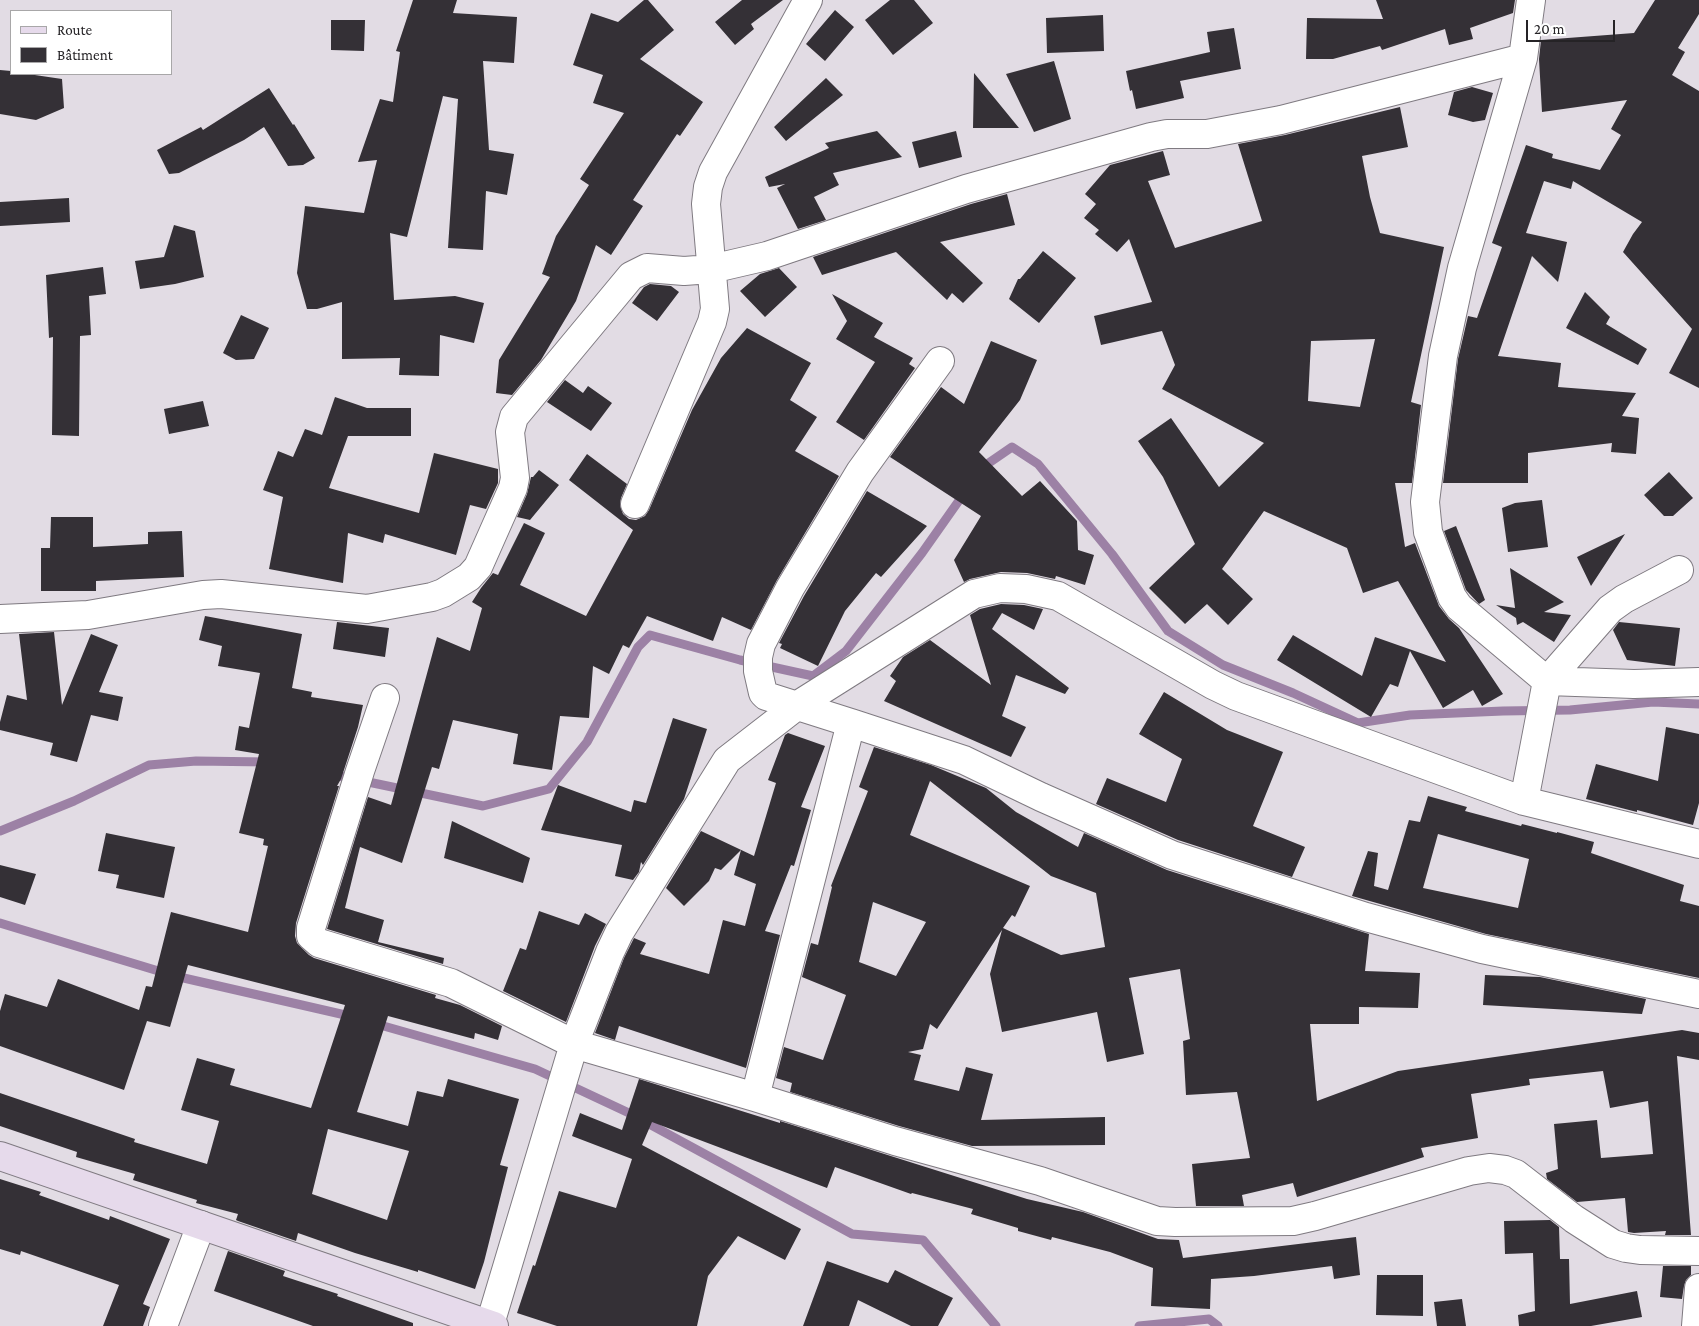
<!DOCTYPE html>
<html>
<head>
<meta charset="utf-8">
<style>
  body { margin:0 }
  #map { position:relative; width:1699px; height:1326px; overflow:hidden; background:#e2dce4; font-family:"Crimson Pro",serif }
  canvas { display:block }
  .legend { position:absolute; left:10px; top:10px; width:162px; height:65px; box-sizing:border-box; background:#fff; border:1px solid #a8a7a8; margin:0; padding:6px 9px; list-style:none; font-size:15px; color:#252326 }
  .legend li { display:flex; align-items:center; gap:10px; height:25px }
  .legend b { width:25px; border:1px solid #a8a7a8 }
  .scale { position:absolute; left:1526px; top:20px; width:89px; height:22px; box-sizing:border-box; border:2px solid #252326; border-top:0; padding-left:6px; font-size:15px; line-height:18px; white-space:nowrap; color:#252326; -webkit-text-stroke:4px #fff; paint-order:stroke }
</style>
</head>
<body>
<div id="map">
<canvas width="1699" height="1326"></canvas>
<ul class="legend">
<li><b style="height:6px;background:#e6daeb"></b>Route</li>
<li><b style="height:14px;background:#343036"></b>Bâtiment</li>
</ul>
<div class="scale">20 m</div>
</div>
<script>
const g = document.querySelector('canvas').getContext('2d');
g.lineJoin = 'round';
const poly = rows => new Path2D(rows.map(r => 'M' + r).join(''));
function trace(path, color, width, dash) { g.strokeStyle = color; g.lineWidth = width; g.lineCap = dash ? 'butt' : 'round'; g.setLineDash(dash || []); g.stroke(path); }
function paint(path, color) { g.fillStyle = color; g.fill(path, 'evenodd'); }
trace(poly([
  [980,469,1012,447,1038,464,1112,554,1168,631,1223,665,1293,693,1358,723,1410,715,1503,711,1570,710,1653,702,1699,704],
  [330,774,483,806,549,789,587,742,638,647,650,635,740,660,813,676,846,651,922,553,965,492],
  [0,831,74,801,149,765,196,761,268,762],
  [0,923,175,976,354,1017],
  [373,1023,535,1069,629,1113,852,1234,923,1240,996,1326],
  [1139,1326,1209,1319,1218,1326]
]), '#9c81a5', 9);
paint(poly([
  [413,0,457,0,453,13,517,17,514,63,483,61,489,150,514,154,507,195,486,191,483,250,448,248,458,99,443,96,407,237,390,233,394,300,455,296,484,303,474,343,440,335,439,376,399,375,400,358,342,359,342,302,317,309,307,309,297,273,305,206,364,213,377,160,358,162,380,99,393,102,400,52,396,51],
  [644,0,648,0,674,30,640,59,703,102,680,136,677,134,633,200,643,206,611,255,596,245,576,301,541,360,512,395,496,393,499,360,550,277,542,274,556,236,589,185,580,179,624,113,593,103,603,75,573,65,591,13,618,22],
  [742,0,783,0,751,24,754,29,735,45,715,22],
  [890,0,914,0,933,23,893,55,865,20],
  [1376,0,1515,0,1513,13,1470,28,1473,39,1449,45,1445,29,1382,50,1380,46,1333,59,1306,59,1307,18,1383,19],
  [1655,0,1699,0,1699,14,1678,48,1685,52,1672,75,1699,91,1699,388,1669,373,1692,329,1623,252,1633,234,1642,222,1573,181,1571,189,1544,181,1526,233,1567,242,1558,282,1532,256,1498,356,1561,363,1558,387,1636,393,1622,416,1639,418,1636,454,1611,452,1612,443,1528,453,1528,483,1443,483,1458,359,1468,316,1477,318,1502,247,1492,243,1526,145,1553,154,1552,158,1600,170,1621,135,1611,129,1627,100,1542,112,1539,59,1541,40,1634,33],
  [835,10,854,27,825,61,806,44],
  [1103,15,1104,51,1047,53,1046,18],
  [331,20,365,20,364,51,331,50],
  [1234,28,1241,69,1180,81,1184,98,1136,109,1132,90,1130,91,1126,71,1210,52,1207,32],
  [1054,61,1071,119,1034,132,1006,74],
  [0,70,11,71,11,74,28,74,62,79,64,108,36,120,0,114],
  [974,73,1019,128,973,128],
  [826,78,843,95,786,141,774,127],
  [1472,87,1493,93,1485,120,1473,122,1448,115,1454,92],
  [269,88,293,125,294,124,315,158,303,165,288,166,264,127,244,140,179,173,169,174,157,150,201,127,203,130],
  [1400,107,1408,147,1362,156,1370,197,1380,233,1444,247,1411,402,1421,405,1412,483,1395,483,1405,547,1415,543,1439,606,1449,619,1459,628,1503,694,1482,706,1473,690,1443,708,1410,651,1398,687,1390,684,1371,717,1277,660,1293,635,1362,676,1375,637,1446,662,1398,581,1363,593,1347,548,1264,511,1222,569,1253,599,1228,625,1207,604,1185,624,1149,588,1195,544,1163,477,1138,441,1171,418,1219,487,1264,443,1162,389,1175,365,1162,331,1101,345,1094,316,1152,302,1129,239,1117,252,1095,234,1099,230,1084,218,1096,204,1085,194,1110,165,1163,151,1170,175,1148,181,1175,248,1262,221,1238,144,1285,135],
  [1375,339,1360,407,1308,401,1311,341],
  [877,131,902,157,833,173,839,185,814,197,826,220,798,229,777,188,785,184,769,187,765,177,829,148,825,143],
  [956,131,962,157,919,168,912,142],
  [1007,194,1015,225,940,242,983,283,963,303,952,293,947,300,896,252,822,275,813,257,971,204],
  [69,198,70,222,0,226,0,202],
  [174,225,195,231,204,277,175,284,140,289,135,261,164,257],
  [1043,251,1076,278,1039,323,1009,299,1018,279,1020,279],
  [103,267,106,294,89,296,91,335,80,336,79,436,52,435,53,337,49,338,46,275],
  [779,268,797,287,765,317,740,291,760,274],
  [650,284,671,286,679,292,657,321,632,303,644,287],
  [1585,292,1610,317,1606,324,1647,349,1638,365,1566,328],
  [832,294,883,323,874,337,913,358,909,364,915,368,864,440,836,422,875,362,836,339,847,321],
  [241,315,269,328,254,359,236,360,223,353],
  [747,328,811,363,790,400,817,417,795,451,839,476,777,580,751,630,722,617,713,641,647,616,629,648,623,645,609,674,593,666,589,718,560,716,552,770,513,764,518,734,453,720,439,769,432,767,402,863,360,847,345,908,384,920,378,942,444,958,443,964,327,929,368,797,391,805,437,637,470,651,482,608,472,602,481,588,493,573,498,575,524,523,545,533,520,585,586,616,633,530,569,480,587,454,627,484,621,498,620,505,623,514,629,519,636,520,645,516,649,510,692,410,721,358],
  [991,341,1037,360,1020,400,979,452,1022,496,1040,481,1077,521,1078,550,1094,555,1085,585,1056,576,1055,579,1027,573,1001,572,970,579,964,582,954,560,981,516,890,457,941,387,964,404],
  [565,380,583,393,588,386,612,403,591,431,547,402],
  [335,397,367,408,411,408,411,436,348,436,329,488,419,513,434,453,498,469,498,483,486,509,470,505,456,555,385,534,383,543,348,533,343,583,269,569,283,497,263,490,278,451,293,457,305,429,322,435],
  [203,401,209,426,169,434,164,409],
  [539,470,559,485,530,520,517,517,527,494,531,477,533,477],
  [1669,472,1693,498,1673,516,1664,516,1644,495],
  [867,491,927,526,881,577,876,573,845,611,818,666,780,648,782,644,779,643,804,596],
  [1542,500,1548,547,1508,552,1502,508,1515,503],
  [51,517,93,517,93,547,148,544,148,532,182,531,184,577,96,581,96,591,41,591,41,548,50,548],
  [1456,526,1485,600,1479,604,1466,590,1444,531],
  [1625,534,1591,586,1577,557],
  [1510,568,1564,602,1544,612,1571,615,1554,642,1523,622,1517,625,1516,618,1496,605,1515,608],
  [1001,604,1024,605,1043,609,1034,630,1002,613,992,629,1069,688,1065,694,1016,675,1002,716,1026,727,1011,757,884,701,896,681,890,676,903,657,930,640,991,685,970,615,980,609],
  [205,616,302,634,292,688,312,692,311,697,363,705,358,727,341,779,337,786,339,786,296,923,295,936,297,943,309,955,314,958,436,995,435,998,460,1005,502,1026,498,1040,475,1033,474,1039,388,1016,357,1112,408,1126,417,1091,443,1097,448,1079,519,1099,500,1165,508,1167,484,1262,475,1289,418,1270,418,1272,355,1253,298,1233,296,1241,238,1221,236,1220,238,1214,196,1203,197,1200,133,1180,135,1174,76,1157,77,1152,0,1126,0,1093,135,1139,134,1142,207,1164,219,1121,181,1110,197,1058,235,1069,230,1085,311,1108,345,1005,188,965,170,1027,147,1021,124,1090,0,1046,0,1011,5,994,47,1007,58,979,139,1010,146,986,152,987,171,912,248,932,268,846,263,845,264,839,239,833,259,754,235,750,239,726,249,728,260,673,218,666,222,646,199,640],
  [328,1129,409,1151,387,1220,312,1194],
  [337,622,389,628,385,657,333,649],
  [1619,622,1680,628,1675,666,1627,660,1613,630],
  [54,632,62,705,91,634,118,645,99,692,123,697,118,721,91,715,77,762,50,755,53,743,0,730,0,722,7,695,27,700,19,634],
  [1164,692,1227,730,1283,752,1253,826,1305,847,1292,877,1178,840,1096,804,1107,778,1166,802,1182,759,1139,734],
  [673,718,707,729,684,799,643,865,641,862,639,872,633,880,615,876,622,845,541,830,558,785,631,812,634,800,646,803],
  [1666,727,1699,734,1699,803,1693,825,1637,810,1637,812,1586,799,1596,764,1658,781],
  [788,733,825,746,801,807,811,810,794,866,791,865,765,931,780,935,746,1068,619,1026,615,1040,595,1033,624,958,634,938,646,943,640,954,709,974,723,920,745,926,756,884,734,875,741,850,721,870,715,868,709,881,684,906,666,888,701,831,754,856,776,783,768,780,785,735],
  [874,747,931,765,986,788,1016,812,1078,847,1084,833,1167,870,1369,934,1365,971,1420,973,1418,1008,1359,1007,1359,1024,1310,1024,1317,1101,1398,1071,1682,1030,1699,1033,1699,1060,1677,1056,1691,1235,1665,1235,1666,1231,1634,1233,1628,1232,1625,1198,1577,1202,1547,1179,1546,1173,1558,1169,1554,1124,1597,1120,1601,1158,1653,1154,1648,1101,1610,1108,1603,1071,1529,1079,1530,1085,1471,1094,1478,1138,1421,1148,1424,1157,1297,1197,1293,1183,1242,1195,1244,1206,1196,1206,1192,1164,1250,1158,1237,1092,1186,1095,1183,1041,1190,1039,1180,969,1129,978,1144,1054,1107,1062,1097,1012,1002,1032,990,974,1002,930,937,1029,930,1024,923,1049,908,1052,921,1055,914,1080,959,1091,966,1067,993,1074,981,1120,1105,1117,1105,1145,972,1146,899,1126,790,1092,792,1083,776,1078,784,1047,823,1060,846,995,802,977,811,943,818,945,832,887,831,886,868,791,859,787],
  [930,781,1051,876,1096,893,1105,947,1061,955,1003,928,1012,915,1015,917,1030,886,910,835],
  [873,902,926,922,896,976,859,962],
  [1428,796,1467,807,1465,811,1521,826,1522,824,1557,833,1557,832,1594,842,1591,853,1684,885,1680,901,1699,906,1699,978,1486,934,1352,896,1368,851,1378,853,1374,886,1388,890,1409,820,1420,822],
  [1438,834,1529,859,1518,908,1423,888],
  [452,821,530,858,523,883,444,858],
  [106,833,175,847,164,898,116,888,119,875,98,871],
  [0,865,36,874,25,905,0,897],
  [539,911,579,925,585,913,606,924,595,946,566,1022,503,991,520,948,526,950],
  [1485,975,1540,977,1646,999,1642,1014,1483,1005],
  [639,1079,780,1123,780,1121,1027,1199,1083,1212,1158,1239,1179,1240,1183,1258,1356,1237,1360,1275,1334,1279,1332,1266,1254,1276,1211,1279,1210,1309,1151,1306,1153,1268,1110,1252,1052,1237,1051,1240,1018,1231,1018,1228,971,1214,973,1209,912,1193,911,1194,835,1167,827,1188,652,1122,642,1145,801,1229,785,1260,738,1236,708,1276,697,1326,557,1326,517,1313,533,1265,535,1266,559,1191,616,1208,632,1159,572,1136,580,1113,622,1130],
  [0,1179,41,1192,39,1195,109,1220,110,1216,170,1239,143,1304,150,1307,143,1326,103,1326,119,1285,21,1251,20,1255,0,1249],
  [1550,1220,1559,1227,1560,1259,1569,1259,1570,1304,1637,1291,1642,1317,1591,1326,1519,1326,1518,1315,1535,1311,1533,1253,1505,1254,1504,1221],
  [228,1251,285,1271,283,1276,338,1294,337,1296,413,1323,413,1326,313,1326,214,1291],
  [827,1261,888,1283,895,1270,953,1298,938,1326,911,1326,858,1300,849,1326,803,1326],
  [1663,1266,1691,1266,1691,1275,1686,1280,1684,1286,1682,1299,1660,1297],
  [1377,1275,1423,1275,1423,1316,1376,1315],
  [1462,1299,1466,1326,1437,1326,1434,1302]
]), '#343036');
const street = poly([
  [1523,58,1462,268,1443,356,1425,502,1428,532,1452,597,1459,607,1547,681,1524,801],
  [635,504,712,322,715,309,706,204,708,187,713,172,808,0],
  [0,619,88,615,203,595,221,594,367,609,432,597,443,593,469,577,478,567,513,488,515,478,510,432,514,417,631,276,647,268,684,271,711,269,767,256,966,189,1151,137,1167,134,1207,134,1281,120,1523,58,1531,0],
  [1547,681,1610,609,1624,599,1679,570],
  [1547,681,1634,684,1699,682],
  [385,698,360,771,311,928,311,936,319,943,451,983,574,1044,755,1097,895,1141,1040,1181,1157,1221,1175,1222,1293,1221,1315,1216,1469,1171,1489,1168,1505,1170,1516,1174,1574,1219,1613,1244,1626,1248,1640,1250,1699,1251],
  [851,723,964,760,1041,797,1172,855,1366,917,1482,949,1699,994],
  [755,1097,851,723,766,696,763,693,758,671,758,657,761,644,790,588,860,472,940,361],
  [490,1324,574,1044,610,952,619,933,727,760,798,705,974,594,1000,588,1026,589,1058,596,1213,685,1236,696,1524,801,1699,844],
  [163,1326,201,1225],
  [1696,1326,1699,1288]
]);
const secondary = poly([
  [0,1156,494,1326]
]);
trace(street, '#7f7a81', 30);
trace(secondary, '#7f7a81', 30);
trace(street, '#fff', 28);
trace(secondary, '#e6daeb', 28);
</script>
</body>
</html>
